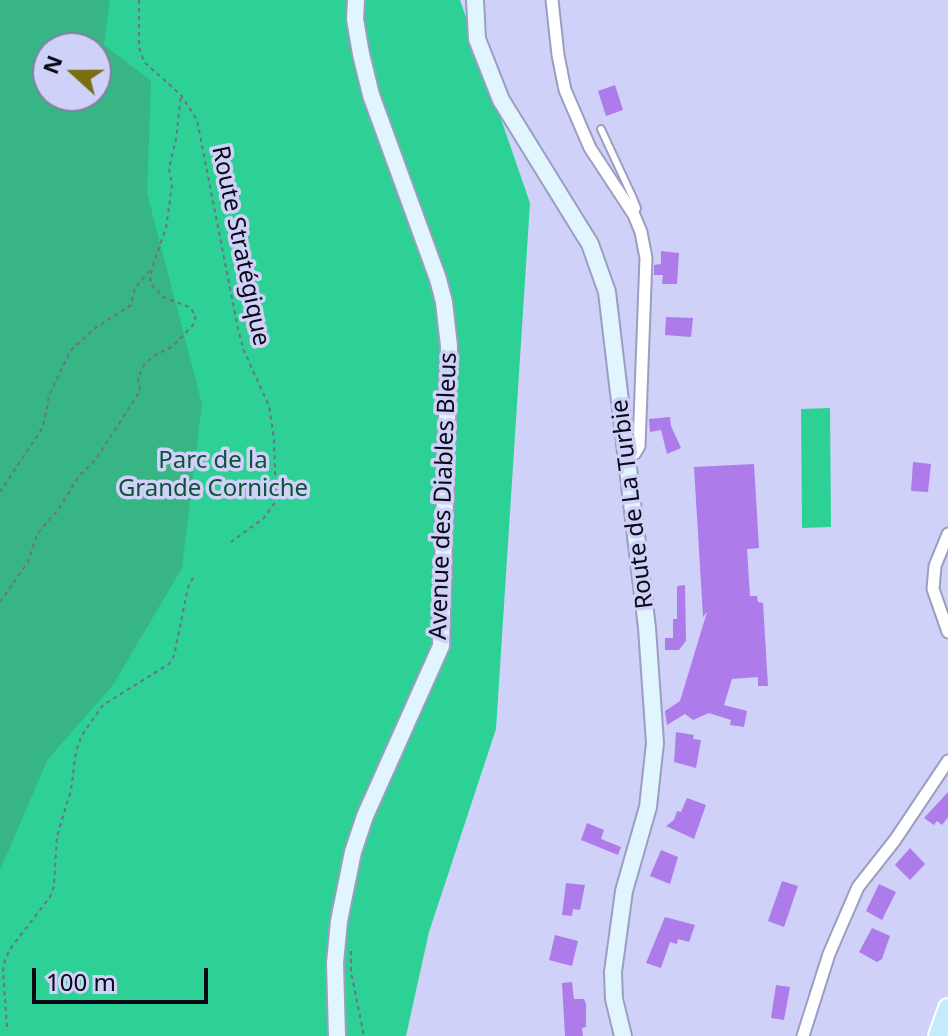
<!DOCTYPE html>
<html>
<head>
<meta charset="utf-8">
<style>
  body { margin:0 }
  #map { position:relative; width:948px; height:1036px; overflow:hidden; background:#cfd1f8; font-family:"Noto Sans",sans-serif }
  canvas { display:block }
  .north { position:absolute; left:32px; top:32px; width:80px; height:80px; box-sizing:border-box; background:#cfd1f8; border:2px solid #80819e; border-radius:50%; rotate:291deg; font-size:22px; font-weight:700; line-height:32px; text-align:center; color:#0a0a16 }
  .north::after { content:''; display:block; margin:auto; width:28px; height:36px; background:#796f0e; clip-path:polygon(50% 0,100% 100%,50% 72%,0 100%) }
  .scale { position:absolute; left:32px; top:968px; width:176px; height:36px; box-sizing:border-box; border:4px solid #0a0a16; border-top:0; padding-left:10px; font-size:24px; line-height:28px; white-space:nowrap; color:#0a0a16; -webkit-text-stroke:6px #cfd1f8; paint-order:stroke }
</style>
</head>
<body>
<div id="map">
<canvas width="948" height="1036"></canvas>
<div class="north">N</div>
<div class="scale">100 m</div>
</div>
<script>
const g = document.querySelector('canvas').getContext('2d');
g.lineJoin = 'round';
function paint(path, color) { g.fillStyle = color; g.fill(path, 'evenodd'); }
const poly = rows => new Path2D(rows.map(r => 'M' + r).join(''));
function trace(path, color, width, dash) { g.strokeStyle = color; g.lineWidth = width; g.lineCap = dash ? 'butt' : 'round'; g.setLineDash(dash || []); g.stroke(path); }
function write(font, color, halo, rows, align = 'center') {
  g.font = font + ' "Noto Sans",sans-serif'; g.lineWidth = 7; g.setLineDash([]); g.textBaseline = 'middle'; g.strokeStyle = halo; g.fillStyle = color; for (const [text, x, y, turn = 0] of rows) {
    g.save(); g.translate(x, y); g.rotate((+turn || 0) * Math.PI / 180); g.textAlign = isNaN(turn) ? turn : align; if (halo) g.strokeText(text, 0, 0); g.fillText(text, 0, 0); g.restore();
  }
}
paint(poly([
  [0,0,460,0,530,203,496,729,429,932,406,1036,0,1036],
  [48,48,96,48,96,96,48,96],
  [830,408,831,527,802,528,801,409]
]), '#2dd196');
paint(poly([
  [0,0,110,0,104,45,151,81,147,193,202,404,182,568,113,685,48,759,0,870],
  [48,48,96,48,96,96,48,96]
]), '#37b585');
paint(poly([
  [615,85,623,110,606,116,598,91],
  [661,251,679,253,677,284,662,284,663,275,654,275,654,265,661,264],
  [666,317,693,318,691,337,665,335],
  [670,417,671,426,681,448,667,454,661,430,650,432,649,419],
  [913,462,931,464,928,492,911,491],
  [754,464,759,548,747,549,750,596,757,596,758,602,763,603,768,686,758,686,758,677,732,679,724,705,747,711,744,727,730,725,731,720,709,713,693,720,685,714,667,725,665,711,680,701,707,612,703,617,694,467],
  [685,585,686,641,679,650,665,650,665,638,673,638,673,619,677,619,677,586],
  [676,732,694,735,693,739,701,740,696,768,674,762],
  [948,792,948,817,942,825,937,821,934,825,924,818],
  [687,798,706,805,694,839,666,826,674,820,677,811,681,812],
  [587,823,604,830,601,839,621,847,618,855,581,840],
  [910,848,925,864,910,880,895,865],
  [661,850,678,857,670,884,650,876],
  [782,881,798,886,784,927,768,921],
  [566,883,585,885,580,910,573,909,572,916,562,915],
  [879,884,896,892,882,920,866,911],
  [665,917,695,925,689,942,678,939,677,944,670,942,661,968,646,963],
  [872,928,890,936,882,959,877,962,859,952],
  [555,935,578,941,572,966,549,960],
  [572,982,574,999,584,999,586,1004,586,1027,582,1028,583,1036,565,1036,562,983],
  [776,985,790,987,784,1020,771,1018]
]), '#ae7beb');
const service = poly([
  [601,129,633,198,637,208,635,213]
]);
const minor = poly([
  [552,0,558,55,565,90,590,148,634,215,641,232,646,258,639,446,635,453,627,456],
  [948,534,935,566,933,589,948,632],
  [803,1036,829,954,858,887,895,840,948,761]
]);
const secondary = poly([
  [475,0,477,39,501,100,590,244,607,292,647,628,655,743,648,807,624,891,613,972,614,999,623,1036],
  [337,1036,335,963,339,921,353,852,365,816,441,646,449,346,444,302,438,279,371,95,361,54,355,19,356,0]
]);
const primary = poly([
  [938,1036,948,1008]
]);
trace(service, '#9b9dc1', 10);
trace(minor, '#9b9dc1', 15);
trace(secondary, '#9b9dc1', 20);
trace(primary, '#fff', 22);
trace(poly([
  [139,0,139,47,144,62,181,95,197,120,238,329,244,351,269,406,274,439,276,501,264,518,231,542],
  [0,492,43,427,49,396,70,351,94,329,131,305,135,288,151,269],
  [0,602,28,562,37,534,58,510,79,476,96,459,140,391,138,378,144,365,152,357,173,346,193,325,196,315,189,307,163,297,150,283,152,268,166,228,172,185,169,168,176,139,181,95],
  [351,951,351,972,364,1036],
  [7,1027,3,971,5,960,10,949,50,897,54,886,57,836,71,790,76,751,82,735,103,705,169,664,174,656,188,587,193,578]
]), '#6f708a', 2, [4, 4]);
trace(service, '#fff', 6);
trace(minor, '#fff', 11);
trace(secondary, '#e0f5fd', 16);
trace(primary, '#c2ebfb', 18);
write('24px', '#0a0a16', '#cfd1f8', [
  ["Route Stratégique",240,246,78],
  ["Avenue des Diables Bleus",444,496,-88],
  ["Route de La Turbie",633,504,-97]
]);
write('24px', '#0f523a', '#cfd1f8', [
  ["Parc de la",213,461],
  ["Grande Corniche",213,489]
]);
</script>
</body>
</html>
